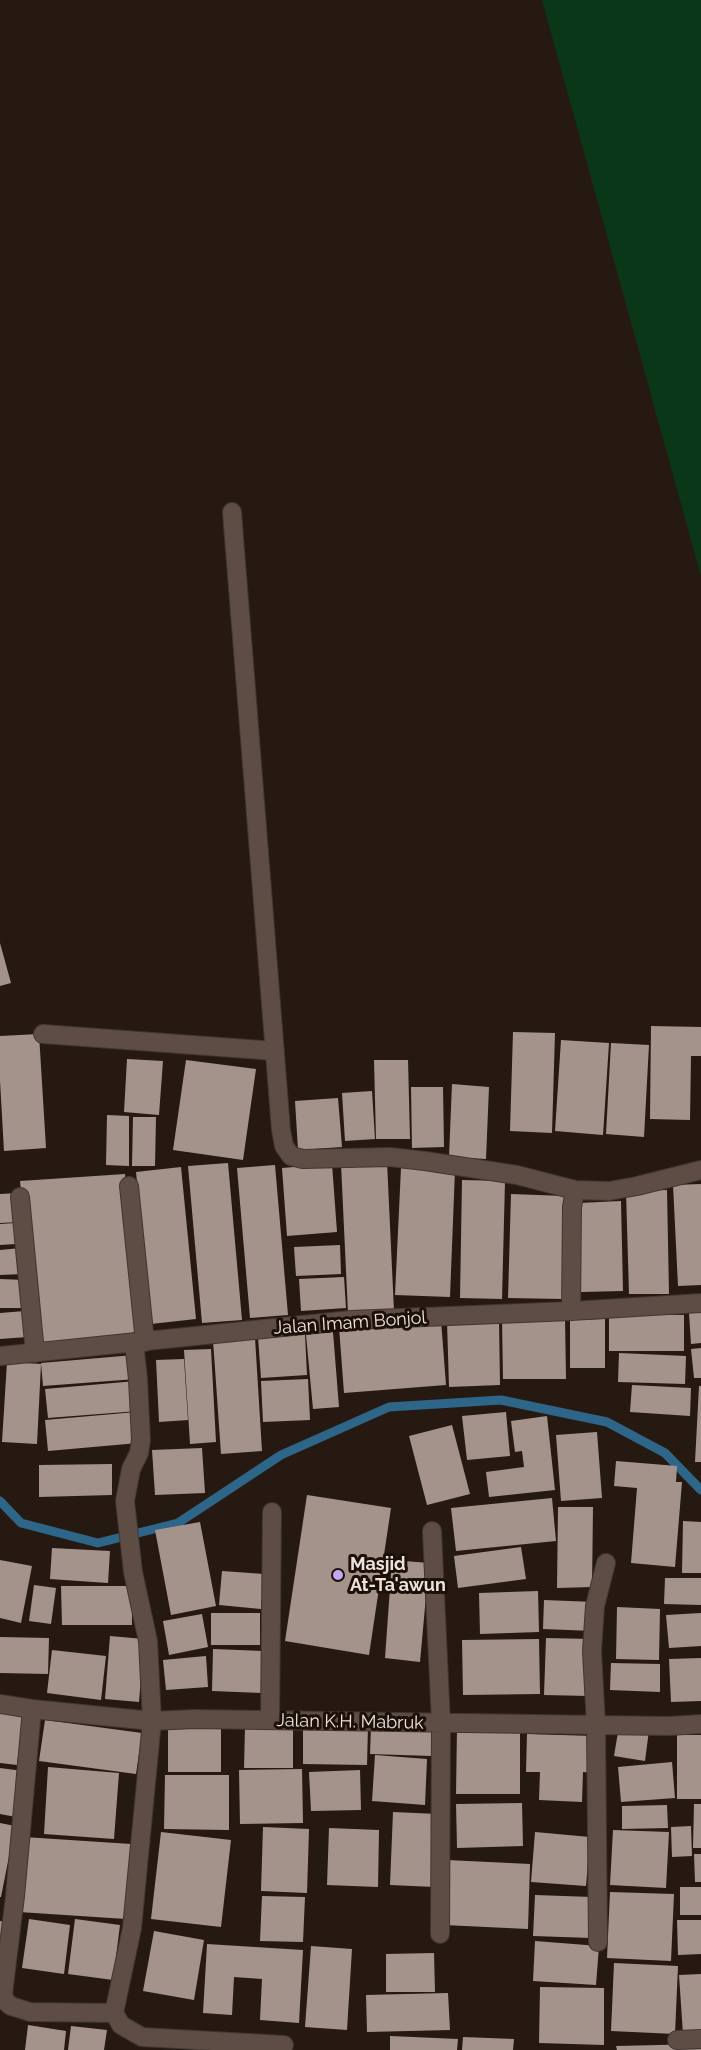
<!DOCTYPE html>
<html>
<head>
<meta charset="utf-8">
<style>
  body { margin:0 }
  canvas { display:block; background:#261912 }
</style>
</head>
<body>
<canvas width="701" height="2050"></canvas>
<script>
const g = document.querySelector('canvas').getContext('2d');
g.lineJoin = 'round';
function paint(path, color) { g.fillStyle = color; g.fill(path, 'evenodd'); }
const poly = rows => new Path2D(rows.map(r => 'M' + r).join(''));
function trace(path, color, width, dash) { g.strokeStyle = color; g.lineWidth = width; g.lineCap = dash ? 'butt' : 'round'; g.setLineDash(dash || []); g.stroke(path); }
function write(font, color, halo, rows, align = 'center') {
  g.font = font + ' Raleway,sans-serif'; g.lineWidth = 6; g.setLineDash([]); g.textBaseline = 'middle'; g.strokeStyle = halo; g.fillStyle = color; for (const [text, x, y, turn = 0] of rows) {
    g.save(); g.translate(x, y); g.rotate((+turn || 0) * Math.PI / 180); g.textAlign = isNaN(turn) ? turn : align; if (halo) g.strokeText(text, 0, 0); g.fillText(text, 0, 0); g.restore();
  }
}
paint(poly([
  [542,0,701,0,701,576]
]), '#0a3718');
trace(poly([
  [0,1501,21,1523,98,1543,178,1523,281,1455,389,1407,501,1400,607,1422,665,1453,701,1490]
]), '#2e668a', 9);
paint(poly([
  [0,943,11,983,0,986],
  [651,1026,701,1027,701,1056,691,1056,690,1120,650,1119],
  [513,1032,555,1033,552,1133,510,1131],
  [39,1034,46,1148,4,1151,0,1081,0,1036],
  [561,1040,609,1043,603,1135,555,1131],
  [611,1043,649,1045,644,1137,606,1134],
  [127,1059,163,1061,159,1115,124,1112],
  [186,1060,256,1069,243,1160,173,1150],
  [374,1060,408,1060,410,1139,376,1139],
  [452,1084,489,1087,486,1159,449,1157],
  [411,1087,443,1087,444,1147,412,1148],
  [372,1091,375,1139,345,1141,342,1093],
  [338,1098,342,1147,298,1150,295,1101],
  [107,1115,129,1116,129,1166,106,1165],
  [133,1117,156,1117,155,1166,132,1166],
  [387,1162,394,1311,348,1313,341,1164],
  [228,1163,242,1320,202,1323,188,1166],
  [332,1164,337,1232,287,1236,282,1168],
  [275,1165,288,1315,250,1318,237,1168],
  [181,1167,196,1319,151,1324,136,1172],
  [401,1168,455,1170,450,1297,395,1295],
  [125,1174,139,1332,37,1344,20,1181],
  [462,1180,505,1181,502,1299,460,1298],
  [701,1184,701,1285,678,1286,673,1185],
  [667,1190,669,1294,629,1294,626,1191],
  [18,1193,19,1222,0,1223,0,1194],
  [511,1194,565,1196,563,1299,508,1298],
  [621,1201,623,1291,581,1292,579,1203],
  [15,1223,16,1244,0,1245,0,1224],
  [340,1245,341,1274,296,1276,294,1247],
  [21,1248,23,1274,0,1275,0,1250],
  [344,1277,346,1308,301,1311,299,1279],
  [0,1279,25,1280,24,1308,0,1308],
  [25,1311,27,1337,0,1339,0,1313],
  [701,1312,701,1343,691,1344,689,1313],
  [609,1314,684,1315,684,1351,609,1351],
  [565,1318,566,1379,503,1379,502,1319],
  [605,1319,605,1368,570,1368,570,1320],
  [441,1320,446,1385,344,1393,339,1327],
  [499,1320,500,1385,449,1387,447,1321],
  [333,1332,339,1407,313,1409,306,1335],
  [305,1334,307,1375,261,1378,258,1337],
  [255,1338,262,1451,221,1454,213,1340],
  [701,1348,701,1378,694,1378,691,1349],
  [211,1349,216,1442,190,1444,184,1350],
  [619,1353,686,1356,685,1384,618,1382],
  [134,1355,136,1379,43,1386,41,1363],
  [184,1359,188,1420,159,1422,156,1360],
  [7,1362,41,1364,37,1444,2,1442],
  [308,1379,310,1420,263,1422,261,1381],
  [136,1381,138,1411,48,1418,45,1389],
  [632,1385,691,1388,690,1416,630,1412],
  [699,1386,701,1386,701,1462,695,1462],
  [136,1412,138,1443,48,1451,45,1420],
  [506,1412,510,1456,467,1460,462,1416],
  [547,1416,555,1490,489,1497,486,1472,524,1467,522,1451,515,1452,511,1421],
  [452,1425,470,1494,427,1505,409,1436],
  [597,1432,602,1498,561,1501,556,1435],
  [202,1448,205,1493,155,1495,152,1450],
  [616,1461,677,1466,676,1482,682,1482,675,1567,631,1563,637,1488,614,1486],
  [112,1464,112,1495,39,1497,39,1465],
  [307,1495,391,1508,369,1655,285,1641],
  [552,1498,556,1541,456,1551,451,1508],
  [558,1507,593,1507,592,1587,557,1588],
  [683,1521,701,1522,701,1573,682,1573],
  [200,1522,216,1606,171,1615,155,1530],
  [521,1547,526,1579,458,1588,454,1556],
  [52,1548,110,1551,108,1583,50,1579],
  [0,1560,32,1566,21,1623,0,1618],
  [392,1560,429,1563,420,1662,385,1658],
  [222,1571,264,1574,261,1609,219,1605],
  [665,1578,701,1578,701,1605,664,1604],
  [34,1585,56,1588,51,1624,29,1621],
  [61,1586,132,1586,132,1625,62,1625],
  [538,1591,539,1632,480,1634,479,1593],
  [544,1600,594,1602,593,1631,543,1629],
  [617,1607,660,1609,659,1660,616,1659],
  [211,1613,260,1613,260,1645,211,1645],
  [701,1613,701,1646,669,1648,666,1615],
  [202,1614,208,1647,169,1655,163,1621],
  [110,1636,144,1639,139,1702,105,1699],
  [0,1637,49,1638,48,1674,0,1673],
  [546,1638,591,1639,589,1696,544,1695],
  [539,1639,540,1694,463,1695,462,1640],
  [213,1649,263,1651,262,1693,212,1691],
  [52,1650,106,1656,101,1700,47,1693],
  [206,1656,208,1687,166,1690,163,1660],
  [701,1658,701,1701,671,1702,669,1659],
  [611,1663,660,1664,660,1692,610,1690],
  [0,1713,23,1716,17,1765,0,1763],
  [45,1720,142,1733,136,1774,39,1761],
  [303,1726,368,1727,367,1765,303,1764],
  [371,1726,433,1729,432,1756,370,1754],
  [619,1726,649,1730,645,1761,614,1756],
  [245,1727,293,1727,293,1768,244,1768],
  [168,1728,221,1728,221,1772,168,1772],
  [457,1728,520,1728,520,1794,456,1794],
  [527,1734,594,1736,593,1773,583,1772,582,1802,539,1800,540,1772,526,1772],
  [677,1735,701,1735,701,1799,677,1799],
  [375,1755,427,1759,425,1805,372,1801],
  [672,1762,675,1798,621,1802,618,1767],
  [48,1767,119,1773,114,1839,44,1834],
  [0,1768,23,1771,16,1817,0,1814],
  [302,1769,303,1823,240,1824,239,1770],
  [360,1770,361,1810,311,1811,309,1772],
  [165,1775,229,1775,229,1830,164,1829],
  [522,1803,523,1846,457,1848,456,1804],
  [694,1804,701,1804,701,1848,693,1848],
  [667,1805,668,1828,622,1829,622,1806],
  [393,1812,438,1814,435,1887,390,1885],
  [0,1823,15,1826,1,1897,0,1897],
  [691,1826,692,1856,672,1857,671,1827],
  [263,1827,309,1829,307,1893,261,1891],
  [329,1828,379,1830,378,1887,327,1885],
  [613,1830,669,1832,666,1888,610,1885],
  [161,1832,231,1840,221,1927,151,1919],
  [535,1832,590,1837,586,1886,531,1882],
  [24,1837,131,1844,126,1919,19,1912],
  [694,1854,701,1854,701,1882,695,1882],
  [447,1860,530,1864,528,1929,444,1925],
  [680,1887,701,1887,701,1915,680,1915],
  [610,1892,674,1894,671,1961,607,1958],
  [535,1895,592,1897,591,1938,533,1936],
  [262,1896,305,1897,303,1942,260,1941],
  [29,1919,70,1925,64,1974,22,1968],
  [75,1919,120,1925,113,1980,68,1974],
  [677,1920,701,1920,701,1954,678,1955],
  [0,1921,9,1922,0,1962],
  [154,1931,204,1940,194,2000,143,1991],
  [535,1941,599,1946,596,1985,533,1981],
  [207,1944,303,1950,299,2023,260,2020,262,1979,234,1977,232,2015,203,2013],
  [311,1946,352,1949,347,2030,305,2027],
  [434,1953,435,1992,386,1992,386,1954],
  [614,1963,678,1966,675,2034,611,2031],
  [701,1974,701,2033,683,2034,679,1975],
  [540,1987,604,1988,604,2045,539,2043],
  [448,1993,450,2030,367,2032,366,1995],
  [28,2025,66,2031,64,2050,25,2050],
  [71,2026,107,2030,104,2050,68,2050],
  [390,2036,458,2039,457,2050,390,2050],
  [463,2037,514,2039,513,2050,462,2050],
  [701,2044,701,2050,617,2050,616,2046]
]), '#a4938a');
const street = poly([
  [232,512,281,1130,284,1146,291,1156,303,1159,390,1157,425,1161,517,1175,575,1190,609,1191,637,1186,701,1170],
  [43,1034,275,1051],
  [129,1186,145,1342],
  [20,1197,35,1353],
  [571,1311,572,1207,575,1190],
  [0,1356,351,1320,571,1311,701,1303],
  [432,1531,441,1723,440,1934],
  [0,1704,32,1709,152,1721,194,1719,669,1726,701,1724],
  [32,1709,15,1896,3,1994,5,2001,11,2006,30,2012,114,2013,132,1928,152,1721,148,1641,133,1572,125,1501,131,1469,139,1453,141,1440,138,1379,134,1342],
  [270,1720,272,1512],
  [598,1942,596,1725,592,1651,595,1606,606,1563],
  [114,2013,121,2025,142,2037,284,2045],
  [677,2040,701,2039]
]);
trace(street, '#403632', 20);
trace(street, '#5d4d45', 18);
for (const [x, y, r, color] of [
  [338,1575,6,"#c0a8f3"]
]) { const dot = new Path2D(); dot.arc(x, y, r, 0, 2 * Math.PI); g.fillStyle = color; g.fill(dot); trace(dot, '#1d1009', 2); }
write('18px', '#ede3de', '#1d1009', [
  ["Jalan Imam Bonjol",350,1323,-4],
  ["Jalan K.H. Mabruk",350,1722,1]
]);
write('bold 18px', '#ede3de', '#1d1009', [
  ["Masjid",350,1565],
  ["At-Ta'awun",350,1586]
], 'left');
</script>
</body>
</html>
